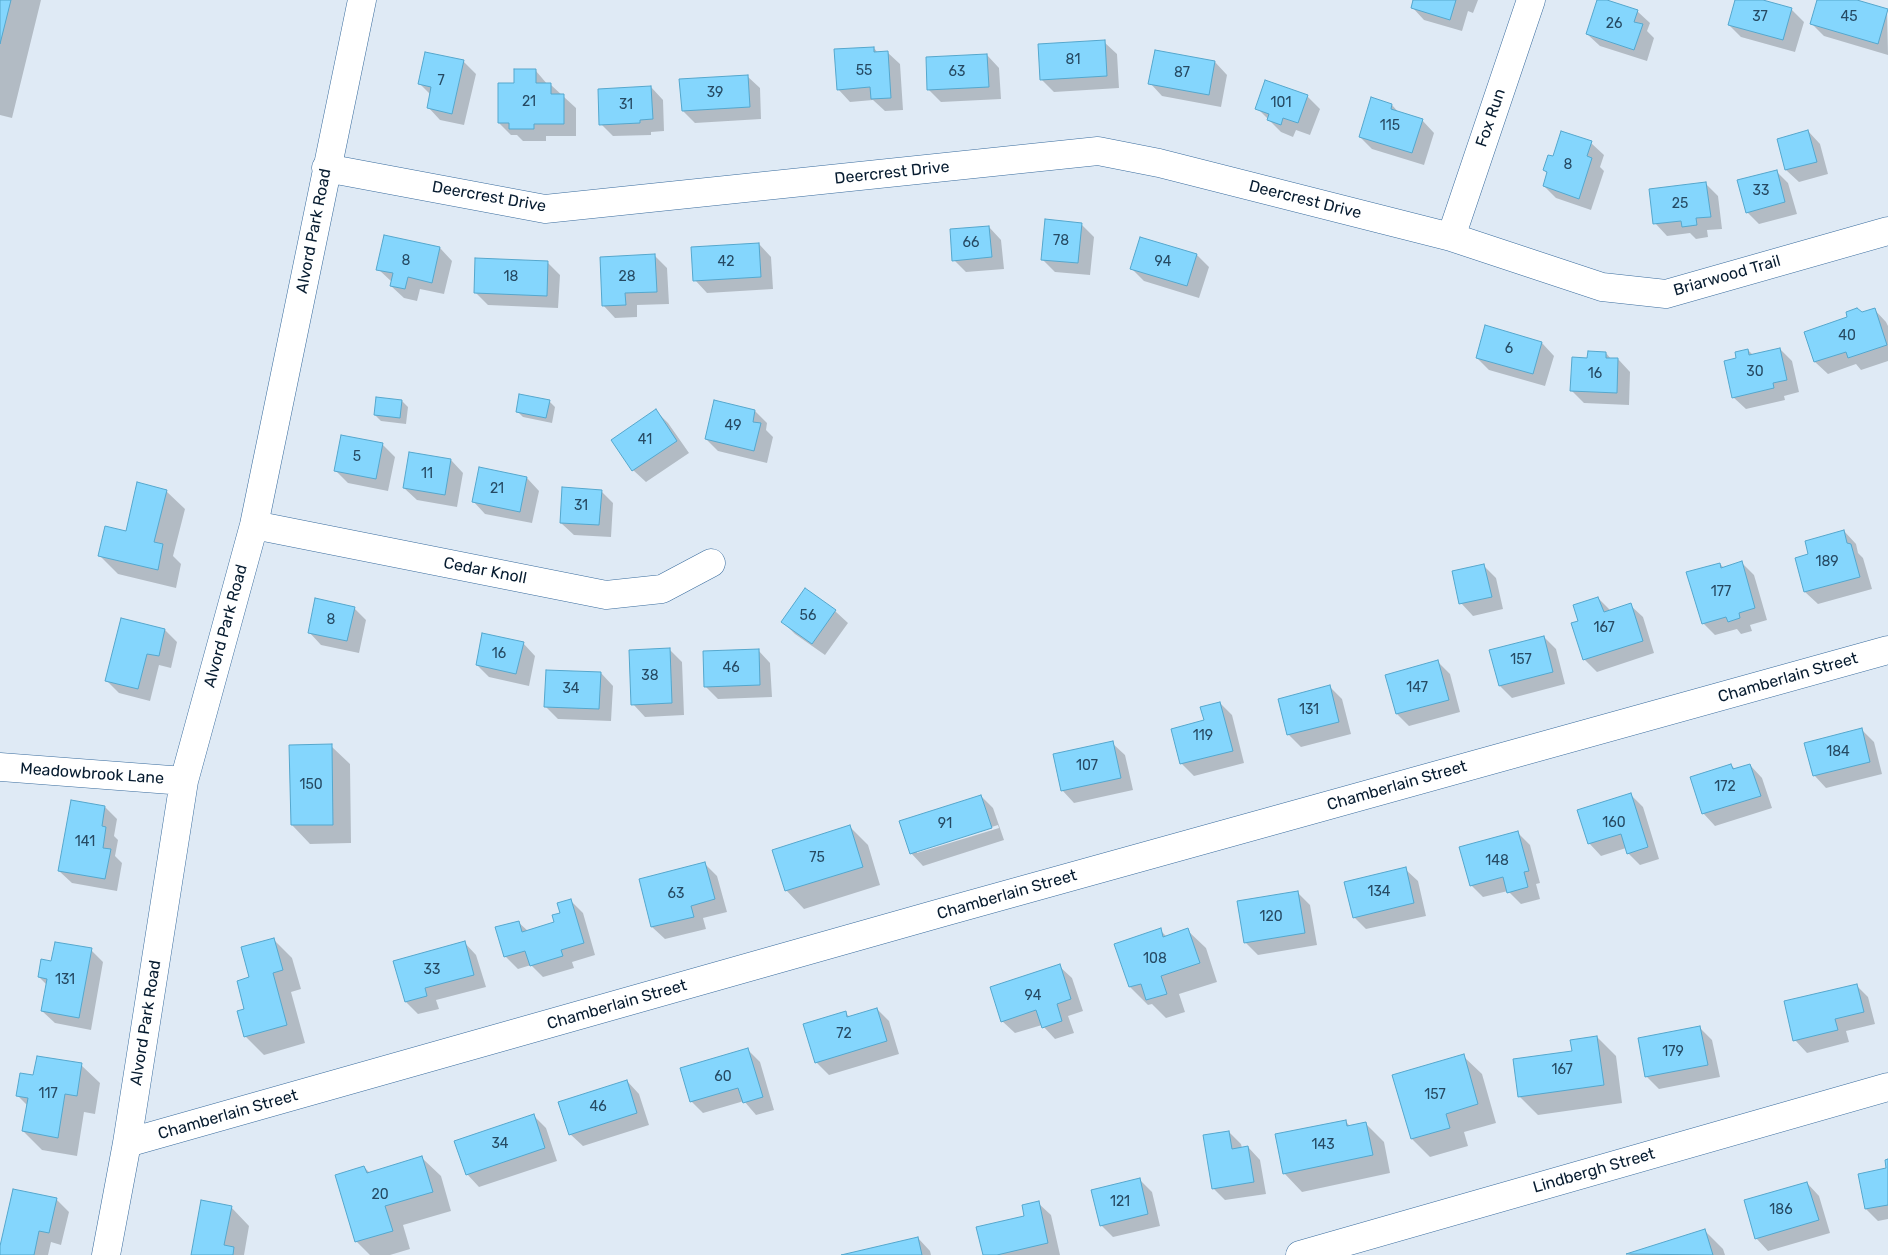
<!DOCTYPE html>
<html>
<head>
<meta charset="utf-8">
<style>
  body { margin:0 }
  canvas { display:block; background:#dfeaf5 }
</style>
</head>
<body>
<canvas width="1888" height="1255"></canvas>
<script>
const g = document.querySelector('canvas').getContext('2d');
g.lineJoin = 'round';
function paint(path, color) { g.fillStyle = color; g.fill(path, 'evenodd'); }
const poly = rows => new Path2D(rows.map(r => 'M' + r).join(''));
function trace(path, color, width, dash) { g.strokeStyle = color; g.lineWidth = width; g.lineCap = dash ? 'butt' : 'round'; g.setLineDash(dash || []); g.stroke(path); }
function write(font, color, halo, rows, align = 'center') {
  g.font = font + ' Rubik,sans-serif'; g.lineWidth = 4; g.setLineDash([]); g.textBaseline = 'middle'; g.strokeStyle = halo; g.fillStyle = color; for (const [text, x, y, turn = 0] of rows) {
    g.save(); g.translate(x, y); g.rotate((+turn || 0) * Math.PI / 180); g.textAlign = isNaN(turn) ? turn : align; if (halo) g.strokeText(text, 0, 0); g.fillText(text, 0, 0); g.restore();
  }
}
paint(poly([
  [0,0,41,0,12,118,0,115],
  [1414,0,1478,0,1473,13,1468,11,1462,31,1424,20,1412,7],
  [1598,0,1637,11,1650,23,1647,31,1654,38,1647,61,1600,46,1587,34],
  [1736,0,1758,0,1791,9,1804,22,1795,52,1741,37,1729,25],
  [1819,0,1852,0,1887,11,1888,55,1824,36,1811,23],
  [1104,42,1117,54,1119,88,1054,92,1041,79],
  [874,48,878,53,887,52,900,64,903,110,885,111,873,100,850,102,838,89],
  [987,55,999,68,1001,99,941,102,928,89],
  [463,61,476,74,464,125,440,120,428,107,431,95,419,83],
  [1215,62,1227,75,1221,107,1162,96,1150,83],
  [536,71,548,85,551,85,576,108,576,136,546,136,546,141,523,141,517,135,511,135,499,123,515,85],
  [747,76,760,88,761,119,695,123,683,111],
  [651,87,663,100,664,131,651,132,651,135,613,136,601,124],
  [1307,96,1320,109,1310,135,1296,130,1293,137,1281,132,1257,108],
  [1392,105,1400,114,1422,120,1434,133,1424,165,1372,149,1360,137],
  [1808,131,1820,144,1828,174,1799,182,1786,170,1778,140],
  [1591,143,1604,155,1600,167,1604,171,1591,210,1556,198,1544,186,1548,174,1544,170,1554,158],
  [1776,171,1788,183,1797,214,1759,224,1747,212],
  [1706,184,1718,196,1722,229,1707,230,1708,237,1696,239,1690,233,1667,236,1655,223],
  [1081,224,1094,237,1090,275,1055,272,1042,259],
  [989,227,1001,240,1004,269,966,272,954,260],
  [385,236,440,248,452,261,444,294,420,289,417,301,404,298,391,286,392,282,378,269],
  [759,244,771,257,773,289,707,293,695,280],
  [1197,255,1209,267,1199,298,1144,281,1131,268],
  [655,256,667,268,669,304,637,305,637,317,615,318,603,305],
  [547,262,560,275,558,308,488,305,475,292],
  [1874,309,1886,322,1888,326,1888,361,1861,370,1856,364,1828,374,1815,362,1862,313],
  [1542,343,1554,356,1545,386,1489,370,1477,358],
  [1780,349,1792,361,1799,392,1784,396,1785,400,1746,409,1733,397,1738,359,1748,350,1753,355],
  [1606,353,1611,359,1618,359,1630,372,1629,405,1584,403,1571,390,1588,359],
  [377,398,402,401,408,407,406,424,381,421,375,415],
  [549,401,555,407,552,423,523,417,517,411],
  [656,411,668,423,689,453,646,482,633,470,613,440],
  [755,411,767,423,766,430,773,437,767,463,718,451,706,439],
  [382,444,395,457,388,491,348,483,336,471],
  [451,460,463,473,457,507,417,500,404,488],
  [527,478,539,491,532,523,485,514,473,501],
  [166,491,185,509,173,556,181,564,176,588,118,574,99,555,127,532],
  [601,491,613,503,611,537,574,535,561,523],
  [1844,531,1856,544,1858,553,1863,558,1872,589,1818,604,1805,592,1796,559,1810,555],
  [1742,563,1754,575,1767,620,1750,625,1752,631,1741,634,1737,629,1715,635,1703,623,1720,564,1724,568],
  [1484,566,1496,578,1503,609,1473,616,1461,603],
  [805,590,835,611,848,623,825,655,795,634,783,622],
  [1598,598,1611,611,1630,605,1643,617,1654,653,1597,672,1584,659,1579,621],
  [354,608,366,620,359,653,321,645,309,632],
  [122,619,165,630,177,642,171,668,159,665,150,701,119,693,107,681],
  [1544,637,1556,649,1565,684,1512,698,1500,686],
  [523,643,535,656,529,686,489,677,477,665],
  [670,650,682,662,684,715,645,717,633,704],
  [758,650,770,663,772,697,718,699,705,686],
  [1438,662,1450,674,1460,712,1409,726,1397,714],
  [601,673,613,686,611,721,558,719,545,706],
  [1330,687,1342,699,1351,734,1301,747,1288,734],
  [1220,703,1232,715,1244,763,1194,776,1182,764,1173,730,1205,721],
  [1861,729,1874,742,1882,774,1826,788,1814,775],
  [1112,743,1125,755,1133,790,1074,803,1062,790],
  [331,746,350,764,351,843,310,844,292,825],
  [1731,765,1736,770,1750,765,1762,778,1772,808,1715,826,1703,813],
  [1631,795,1643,807,1659,859,1640,865,1628,853,1626,848,1601,856,1589,843],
  [981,796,993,808,1004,840,923,866,911,853],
  [998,825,999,828,917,853,917,851],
  [105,807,117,819,114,836,118,840,115,856,122,863,117,891,72,883,59,871],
  [850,827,868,845,880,885,804,909,786,890],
  [1518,833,1530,845,1540,883,1536,884,1540,899,1521,904,1508,891,1483,897,1471,885],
  [705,864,717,876,727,912,703,918,706,929,665,939,652,927,640,880],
  [1405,869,1418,881,1426,916,1366,929,1354,917],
  [1298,893,1310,905,1317,945,1258,955,1245,942],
  [570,900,583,913,595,955,572,962,574,968,543,977,531,965,518,969,505,956,518,922,528,931,556,923],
  [1160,930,1167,937,1187,930,1206,948,1217,982,1179,994,1185,1012,1166,1018,1152,1004,1148,1005,1130,987],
  [274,940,292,958,301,989,291,992,305,1043,264,1055,245,1036,246,1009,251,978],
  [464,942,476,955,486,987,436,1000,439,1009,418,1014,406,1002],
  [91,950,103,962,91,1030,55,1023,42,1011,47,985,39,977,52,962],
  [1059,966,1072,978,1083,1011,1068,1016,1074,1033,1055,1039,1042,1025,1015,1033,1002,1021],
  [1856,985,1868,997,1875,1024,1846,1031,1849,1042,1807,1053,1795,1040],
  [877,1009,889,1021,899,1054,829,1075,816,1062,845,1013,850,1017],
  [1700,1028,1712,1040,1720,1077,1659,1089,1646,1076],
  [1597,1037,1616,1056,1622,1103,1538,1115,1519,1096,1573,1052],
  [747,1049,760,1062,774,1110,756,1115,744,1101,703,1113,691,1101],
  [1463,1056,1482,1074,1496,1123,1464,1132,1468,1146,1430,1157,1412,1139],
  [81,1065,100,1083,95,1114,84,1112,77,1156,42,1150,23,1131,28,1106,18,1096,34,1077],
  [627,1081,639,1094,649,1125,583,1146,570,1134],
  [533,1115,546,1128,557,1161,479,1187,467,1174],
  [1345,1121,1351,1127,1365,1123,1384,1142,1390,1173,1302,1192,1284,1173],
  [1229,1132,1241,1144,1242,1148,1248,1147,1260,1160,1266,1194,1225,1200,1213,1188],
  [422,1158,441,1176,451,1211,403,1225,410,1249,390,1255,370,1255,356,1241,364,1167,370,1173],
  [1888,1160,1888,1219,1878,1221,1866,1209,1859,1175,1888,1169],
  [1140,1180,1152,1192,1160,1226,1113,1237,1101,1225],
  [1807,1183,1819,1196,1830,1233,1768,1251,1756,1238],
  [56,1199,69,1212,61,1245,51,1242,48,1255,0,1255,0,1252],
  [1038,1203,1051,1215,1060,1255,984,1255],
  [231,1207,249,1226,244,1255,192,1255],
  [1704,1230,1723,1249,1725,1255,1628,1255],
  [918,1238,930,1251,931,1255,846,1255]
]), '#0003');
const building = poly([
  [0,0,11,0,0,44,0,0],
  [1413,0,1456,0,1450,20,1411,8,1413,0],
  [1597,0,1607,0,1638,10,1634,22,1643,24,1634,50,1586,34,1597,0],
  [1735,0,1763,0,1792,8,1783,40,1728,25,1735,0],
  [1817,0,1857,0,1888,9,1878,44,1810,24,1817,0],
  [1105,40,1107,76,1040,80,1038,44,1105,40],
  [874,47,874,52,888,51,891,98,871,99,870,87,837,90,834,49,874,47],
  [1155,50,1215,61,1209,95,1148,84,1155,50],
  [425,52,464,60,452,114,427,108,431,87,418,84,425,52],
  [987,54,989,87,927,90,926,57,987,54],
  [514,69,536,69,536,83,551,83,551,94,564,94,564,124,534,124,534,129,509,129,509,123,498,123,498,83,514,83,514,69],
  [748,75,750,107,682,111,679,79,748,75],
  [1265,80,1308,95,1298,123,1283,118,1281,125,1267,120,1269,114,1255,109,1265,80],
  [651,86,653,119,640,120,640,123,599,125,598,89,651,86],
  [1371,97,1392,104,1391,109,1423,119,1412,153,1359,137,1371,97],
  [1808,130,1817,162,1785,170,1777,139,1808,130],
  [1561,131,1592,141,1587,156,1592,158,1579,199,1543,186,1547,172,1543,170,1548,155,1553,156,1561,131],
  [1777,170,1785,202,1746,213,1737,180,1777,170],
  [1706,182,1711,217,1696,218,1697,225,1682,227,1681,221,1653,224,1649,189,1706,182],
  [1045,219,1082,223,1078,263,1041,260,1045,219],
  [989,226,992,257,952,261,950,229,989,226],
  [384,235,440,247,432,283,408,277,405,289,390,286,393,273,376,270,384,235],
  [1140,237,1197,254,1187,286,1130,269,1140,237],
  [759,243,761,277,693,281,691,247,759,243],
  [655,254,657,292,625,293,626,305,602,306,600,257,655,254],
  [475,258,548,261,547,296,474,293,475,258],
  [1857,308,1862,312,1875,308,1887,345,1848,358,1846,352,1814,362,1804,332,1847,317,1846,312,1857,308],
  [1485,325,1542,342,1533,374,1476,358,1485,325],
  [1780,348,1787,380,1773,383,1774,388,1732,398,1724,361,1736,358,1735,352,1748,349,1749,355,1780,348],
  [1588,351,1606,352,1606,358,1618,358,1617,393,1570,391,1572,357,1587,358,1588,351],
  [519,394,550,400,546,418,516,412,519,394],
  [376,397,402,400,400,418,374,415,376,397],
  [714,400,755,410,753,422,761,423,754,451,705,439,714,400],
  [656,409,677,441,632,471,611,440,656,409],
  [341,435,383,443,376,479,334,471,341,435],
  [409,452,451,459,445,495,403,488,409,452],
  [479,467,527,477,520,512,472,502,479,467],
  [137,482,167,490,154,542,163,544,158,570,98,556,105,526,126,531,137,482],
  [562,487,602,490,599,525,560,523,562,487],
  [1844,530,1847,543,1851,544,1860,577,1804,592,1795,558,1808,554,1805,541,1844,530],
  [1742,561,1755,608,1739,613,1740,618,1728,622,1726,617,1702,624,1686,572,1720,563,1721,568,1742,561],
  [1484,564,1492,597,1459,604,1452,571,1484,564],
  [805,588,836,610,812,644,781,622,805,588],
  [1598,597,1604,612,1631,603,1643,641,1583,660,1571,623,1578,621,1573,605,1598,597],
  [315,598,355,607,347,641,308,633,315,598],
  [121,618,165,629,159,656,147,654,138,689,105,681,121,618],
  [482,633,524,642,516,674,476,665,482,633],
  [1544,636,1553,672,1499,686,1489,650,1544,636],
  [670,648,672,703,631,705,629,650,670,648],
  [759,649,760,685,704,687,703,651,759,649],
  [1438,660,1449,700,1396,714,1385,675,1438,660],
  [546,670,601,672,599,709,544,707,546,670],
  [1330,685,1339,722,1287,735,1278,699,1330,685],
  [1220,702,1233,751,1180,764,1171,729,1204,720,1200,707,1220,702],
  [1862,728,1870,762,1813,776,1804,743,1862,728],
  [1113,741,1121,778,1061,791,1053,754,1113,741],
  [332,744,333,825,291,825,289,745,332,744],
  [1731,764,1733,769,1750,764,1761,796,1702,814,1690,777,1731,764],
  [1631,793,1648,847,1627,854,1621,834,1588,844,1577,810,1631,793],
  [981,795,992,828,910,854,899,821,981,795],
  [71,800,105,806,102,826,106,827,103,848,111,849,105,879,58,871,71,800],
  [850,825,863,867,785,891,772,850,850,825],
  [1518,831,1529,871,1524,872,1528,887,1507,893,1503,877,1470,886,1459,847,1518,831],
  [705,862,715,899,691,906,694,917,651,927,639,879,705,862],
  [1406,867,1414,903,1353,918,1344,882,1406,867],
  [1298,891,1305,933,1244,943,1237,901,1298,891],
  [571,899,584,943,561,950,563,956,530,966,525,951,504,957,495,927,519,921,522,932,554,922,552,915,560,913,557,903,571,899],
  [1161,928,1163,937,1188,928,1200,963,1161,976,1167,994,1146,1000,1141,984,1129,987,1114,944,1161,928],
  [274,938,283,970,273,973,287,1025,244,1037,237,1011,244,1009,237,981,249,977,241,947,274,938],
  [465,941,474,975,425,988,427,996,405,1002,393,961,465,941],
  [55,942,92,948,79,1018,41,1011,47,979,38,977,41,959,51,961,55,942],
  [1060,964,1071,999,1057,1004,1062,1021,1042,1028,1036,1010,1001,1022,990,987,1060,964],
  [1857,984,1864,1012,1835,1019,1838,1030,1793,1041,1784,1001,1857,984],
  [877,1008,887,1041,815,1063,803,1024,846,1011,847,1017,877,1008],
  [1700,1026,1708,1065,1645,1077,1638,1038,1700,1026],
  [1597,1036,1604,1085,1518,1097,1513,1059,1572,1051,1570,1040,1597,1036],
  [748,1048,763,1097,743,1103,738,1088,690,1102,680,1068,748,1048],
  [1464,1054,1478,1104,1446,1114,1450,1128,1411,1139,1392,1075,1464,1054],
  [37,1056,82,1063,77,1096,65,1094,58,1138,22,1131,28,1098,16,1096,20,1073,33,1075,37,1056],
  [627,1080,637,1113,569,1135,558,1102,627,1080],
  [534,1114,545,1148,466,1175,454,1141,534,1114],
  [1346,1120,1347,1126,1366,1122,1373,1155,1283,1174,1275,1134,1346,1120],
  [1229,1131,1232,1149,1248,1146,1254,1182,1212,1189,1203,1135,1229,1131],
  [422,1156,433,1192,385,1206,393,1231,355,1242,335,1175,364,1166,367,1173,422,1156],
  [1888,1159,1888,1205,1865,1209,1858,1174,1886,1168,1885,1160,1888,1159],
  [1140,1178,1148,1214,1100,1226,1091,1190,1140,1178],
  [1807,1182,1819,1220,1755,1239,1744,1200,1807,1182],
  [13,1189,57,1198,49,1233,39,1231,34,1255,0,1255,0,1246,13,1189],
  [201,1200,232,1206,224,1245,234,1247,233,1255,191,1255,201,1200],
  [1039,1201,1048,1243,997,1255,983,1255,976,1227,1024,1216,1022,1205,1039,1201],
  [1705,1229,1713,1255,1626,1254,1705,1229],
  [918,1237,922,1255,841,1255,918,1237]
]);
paint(building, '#84d6fd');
trace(building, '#55a7cd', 1);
const minor = poly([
  [326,168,545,209,1098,151,1159,163,1451,237,1602,287,1666,294,1888,231],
  [1451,237,1531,0],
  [254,525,606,595,662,589,711,563],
  [0,767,184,781],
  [127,1143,944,912,1888,650],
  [106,1255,127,1143,184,781,254,525,362,0],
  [1300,1255,1888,1087]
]);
trace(minor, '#396c9e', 29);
trace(minor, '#fff', 28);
write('14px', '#264a63', null, [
  ["37",1760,17],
  ["45",1849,17],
  ["26",1614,24],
  ["81",1073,60],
  ["55",864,71],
  ["63",957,72],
  ["87",1182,73],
  ["7",441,81],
  ["39",715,93],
  ["21",529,102],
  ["101",1281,103],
  ["31",626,105],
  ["115",1390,126],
  ["8",1568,165],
  ["33",1761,191],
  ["25",1680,204],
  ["78",1061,241],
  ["66",971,243],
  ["8",406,261],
  ["42",726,262],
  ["94",1163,262],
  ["18",511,277],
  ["28",627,277],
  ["40",1847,336],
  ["6",1509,349],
  ["30",1755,372],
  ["16",1595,374],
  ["49",733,426],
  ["41",645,440],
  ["5",357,457],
  ["11",427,474],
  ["21",497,489],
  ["31",581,506],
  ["189",1827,562],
  ["177",1721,592],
  ["56",808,616],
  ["8",331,620],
  ["167",1604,628],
  ["16",499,654],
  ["157",1521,660],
  ["46",731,668],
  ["38",650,676],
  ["147",1417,688],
  ["34",571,689],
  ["131",1309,710],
  ["119",1203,736],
  ["184",1838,752],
  ["107",1087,766],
  ["150",311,785],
  ["172",1725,787],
  ["160",1614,823],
  ["91",945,824],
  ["141",85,842],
  ["75",817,858],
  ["148",1497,861],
  ["134",1379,892],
  ["63",676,894],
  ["120",1271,917],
  ["108",1155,959],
  ["33",432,970],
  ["131",65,980],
  ["94",1033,996],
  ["72",844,1034],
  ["179",1673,1052],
  ["167",1562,1070],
  ["60",723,1077],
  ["117",48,1094],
  ["157",1435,1095],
  ["46",598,1107],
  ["34",500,1144],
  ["143",1323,1145],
  ["20",380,1195],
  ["121",1120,1202],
  ["186",1781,1210]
]);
write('16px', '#071c30', '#fff', [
  ["Fox Run",1491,118,-71],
  ["Deercrest Drive",892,173,-6],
  ["Deercrest Drive",489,197,10],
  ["Deercrest Drive",1305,200,14],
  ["Alvord Park Road",314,231,-79],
  ["Briarwood Trail",1727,276,-16],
  ["Cedar Knoll",485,571,11],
  ["Alvord Park Road",226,626,-75],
  ["Chamberlain Street",1788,678,-16],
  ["Meadowbrook Lane",92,774,4],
  ["Chamberlain Street",1397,786,-16],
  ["Chamberlain Street",1007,895,-16],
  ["Chamberlain Street",617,1005,-16],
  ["Alvord Park Road",146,1023,-81],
  ["Chamberlain Street",228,1115,-16],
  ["Lindbergh Street",1594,1171,-16]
]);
</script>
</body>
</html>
